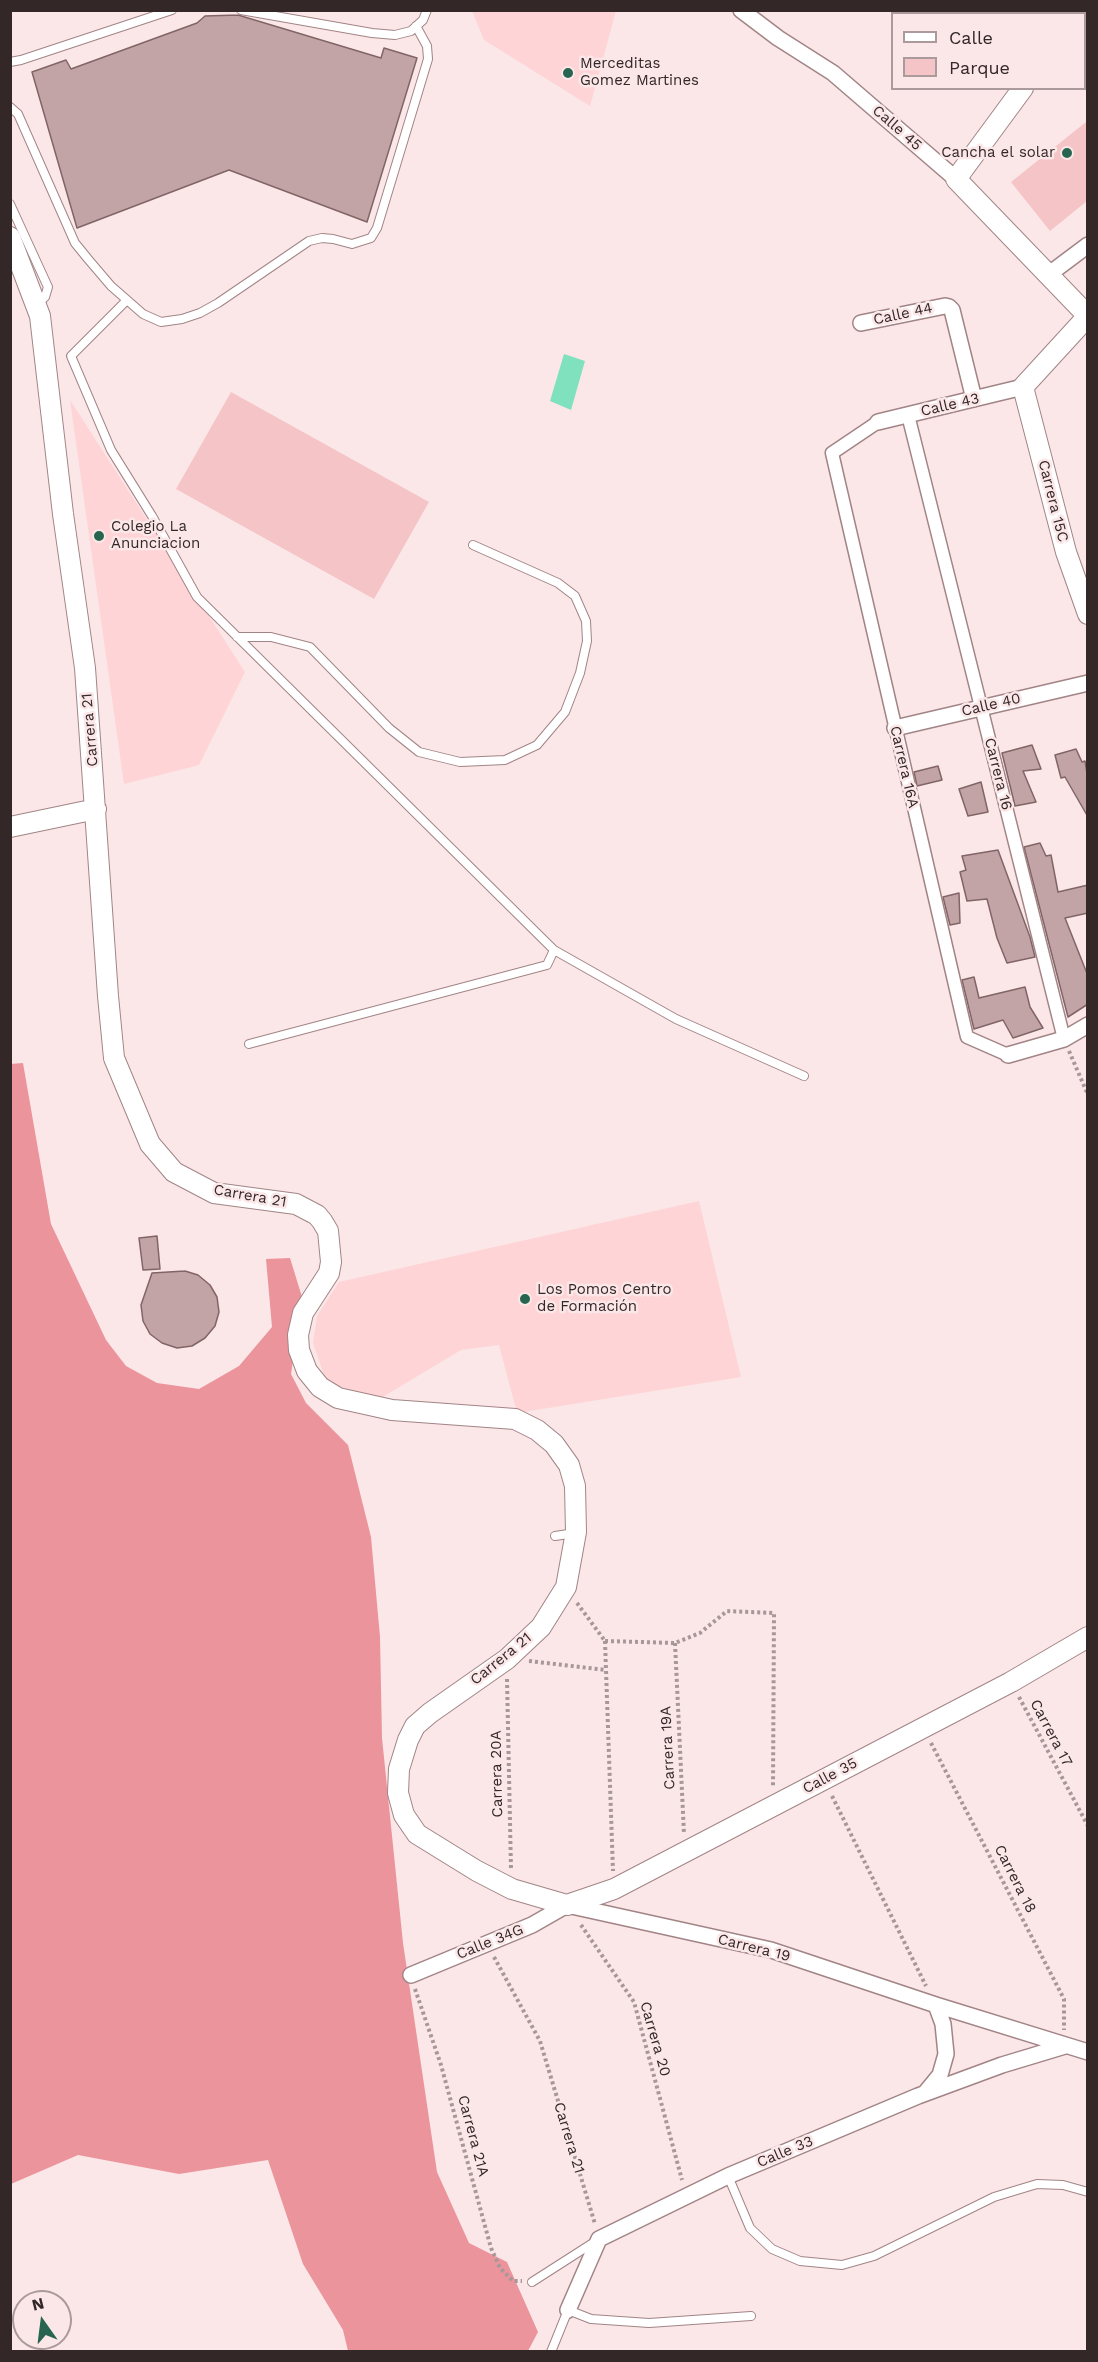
<!DOCTYPE html>
<html>
<head>
<meta charset="utf-8">
<style>
  body { margin:0 }
  #map { position:relative; width:1098px; height:2362px; overflow:hidden; background:#fbe7e8; font-family:"Work Sans",sans-serif }
  canvas { display:block }
  .frame { position:absolute; inset:0; border:12px solid #332727; pointer-events:none }
  .legend { position:absolute; left:891px; top:12px; width:195px; height:78px; box-sizing:border-box; background:#fbe7e8; border:2px solid #ab9a9b; margin:0; padding:8px 10px; list-style:none; font-size:18px; color:#332727 }
  .legend li { display:flex; align-items:center; gap:12px; height:30px }
  .legend b { width:30px; border:2px solid #ab9a9b }
  .north { position:absolute; left:12px; top:2290px; width:60px; height:60px; box-sizing:border-box; background:#fbe7e8; border:2px solid #ab9a9b; border-radius:50%; rotate:346deg; font-size:16px; font-weight:700; line-height:24px; text-align:center; color:#332727 }
  .north::after { content:''; display:block; margin:auto; width:21px; height:27px; background:#276551; clip-path:polygon(50% 0,100% 100%,50% 72%,0 100%) }
</style>
</head>
<body>
<div id="map">
<canvas width="1098" height="2362"></canvas>
<div class="frame"></div>
<ul class="legend">
<li><b style="height:8px;background:#fff"></b>Calle</li>
<li><b style="height:16px;background:#f5c4c7"></b>Parque</li>
</ul>
<div class="north">N</div>
</div>
<script>
const g = document.querySelector('canvas').getContext('2d');
g.lineJoin = 'round';
function paint(path, color) { g.fillStyle = color; g.fill(path, 'evenodd'); }
const poly = rows => new Path2D(rows.map(r => 'M' + r).join(''));
function trace(path, color, width, dash) { g.strokeStyle = color; g.lineWidth = width; g.lineCap = dash ? 'butt' : 'round'; g.setLineDash(dash || []); g.stroke(path); }
function write(font, color, halo, rows, align = 'center') {
  g.font = font + ' "Work Sans",sans-serif'; g.lineWidth = 5; g.setLineDash([]); g.textBaseline = 'middle'; g.strokeStyle = halo; g.fillStyle = color; for (const [text, x, y, turn = 0] of rows) {
    g.save(); g.translate(x, y); g.rotate((+turn || 0) * Math.PI / 180); g.textAlign = isNaN(turn) ? turn : align; if (halo) g.strokeText(text, 0, 0); g.fillText(text, 0, 0); g.restore();
  }
}
paint(poly([
  [472,11,616,11,590,106,484,40],
  [70,400,245,672,199,765,124,784],
  [699,1201,741,1377,517,1413,499,1345,461,1350,376,1401,326,1381,313,1343,317,1316,339,1282]
]), '#fed4d6');
paint(poly([
  [1086,122,1088,124,1087,201,1050,231,1011,182],
  [231,392,429,502,374,599,176,489]
]), '#f5c4c7');
paint(poly([
  [23,1063,51,1224,106,1340,126,1366,157,1383,199,1389,239,1366,272,1327,266,1259,290,1258,302,1297,291,1374,306,1403,348,1445,371,1537,380,1637,382,1738,403,1943,437,2172,469,2243,507,2262,538,2332,528,2351,348,2351,343,2330,303,2264,268,2160,179,2174,78,2155,11,2184,10,1064]
]), '#eb949b');
paint(poly([
  [564,354,585,361,571,410,550,401]
]), '#80e1bf');
const building = poly([
  [238,15,381,58,384,48,417,58,367,222,229,170,77,228,32,72,66,60,71,69,197,23,205,16,238,15],
  [1032,745,1041,769,1023,771,1036,802,1015,806,1002,753,1032,745],
  [1076,749,1082,762,1085,761,1088,780,1088,817,1065,777,1061,778,1055,755,1076,749],
  [938,766,942,780,917,786,914,772,938,766],
  [981,782,988,812,968,816,959,789,981,782],
  [1040,843,1046,856,1051,855,1058,892,1088,885,1088,913,1065,918,1088,976,1088,1004,1068,1017,1024,847,1040,843],
  [998,850,1030,937,1035,957,1007,963,997,938,987,899,967,901,960,872,966,870,962,856,998,850],
  [959,893,960,923,950,925,943,897,959,893],
  [974,977,979,998,1025,987,1030,1007,1043,1028,1013,1038,1003,1020,974,1029,962,980,974,977],
  [157,1236,160,1269,143,1270,139,1238,157,1236],
  [185,1271,198,1275,210,1285,217,1297,219,1312,215,1326,205,1338,192,1346,177,1348,162,1343,150,1334,143,1321,141,1305,152,1273,185,1271]
]);
paint(building, '#c3a4a6');
trace(building, '#816566', 1.5);
const service = poly([
  [241,10,372,33,395,35,411,31,423,20,427,10],
  [10,62,21,60,172,10],
  [10,107,18,114,75,243,88,259,111,286,143,314,161,322,182,319,200,313,218,303,309,241,322,238,333,239,352,244,371,238,377,228,428,59,427,46,416,26],
  [10,204,48,287,45,297,37,304],
  [127,300,71,356,111,450,152,516,197,597,554,950,547,965,249,1044],
  [237,637,271,637,310,647,389,728,419,752,460,762,505,760,537,745,565,712,580,673,587,641,586,621,575,596,558,583,473,545],
  [554,950,676,1019,804,1076],
  [555,1536,575,1533],
  [728,2176,750,2228,772,2249,800,2261,842,2265,874,2256,994,2197,1037,2184,1063,2185,1088,2192],
  [532,2282,596,2241],
  [551,2352,568,2310,591,2319,649,2323,751,2316]
]);
const pedestrian = poly([
  [1084,57,1088,60],
  [908,415,1064,1039],
  [878,422,832,453,967,1037,1008,1055]
]);
const minor = poly([
  [741,10,778,38,833,73,956,179],
  [1048,275,1088,245],
  [861,323,945,306,949,307,952,310,974,399],
  [878,422,1023,387],
  [895,728,1088,683],
  [1008,1055,1064,1039,1088,1025],
  [411,1975,532,1925,567,1905,771,1950,936,2005,1088,2052],
  [926,2092,940,2075,946,2054,943,2024,936,2005],
  [568,2310,599,2239,728,2176,918,2096,1002,2065,1065,2046]
]);
const tertiary = poly([
  [1078,14,1081,10],
  [1023,88,956,179,1088,316],
  [10,237,40,316,63,514,85,668,108,996,114,1058,150,1144,174,1172,214,1193,296,1204,317,1215,322,1221,328,1231,331,1262,329,1273,303,1313,298,1335,299,1350,307,1371,320,1387,338,1398,392,1410,515,1419,537,1430,554,1444,569,1465,575,1486,576,1532,566,1587,541,1627,507,1659,430,1713,415,1726,408,1740,399,1769,398,1793,404,1815,417,1834,477,1871,512,1889,567,1905,614,1889,1011,1682,1088,1637],
  [1088,316,1023,387,1066,552,1088,614],
  [10,827,96,809]
]);
trace(service, '#a28486', 10);
trace(pedestrian, '#a28486', 15);
trace(minor, '#a28486', 18);
trace(tertiary, '#a28486', 22);
trace(poly([
  [1019,10,1024,14],
  [1069,1051,1088,1095],
  [577,1603,605,1641],
  [605,1641,675,1643,700,1633,727,1611,774,1613,773,1787],
  [605,1641,613,1871],
  [675,1643,684,1834],
  [529,1661,606,1670],
  [507,1679,511,1870],
  [1019,1697,1088,1826],
  [931,1743,1064,1999,1064,2030],
  [832,1796,926,1986],
  [581,1925,634,2002,682,2180],
  [494,1957,540,2041,595,2224],
  [415,1989,441,2065,491,2248,500,2268,513,2281,522,2281]
]), '#a89798', 4, [3, 3]);
trace(service, '#fff', 8);
trace(pedestrian, '#fff', 12);
trace(minor, '#fff', 15);
trace(tertiary, '#fff', 20);
for (const [x, y, r, color] of [
  [568,73,6,"#276551"],
  [1067,153,6,"#276551"],
  [99,536,6,"#276551"],
  [525,1299,6,"#276551"]
]) { const dot = new Path2D(); dot.arc(x, y, r, 0, 2 * Math.PI); g.fillStyle = color; g.fill(dot); trace(dot, '#fbe7e8', 2); }
write('15px', '#332727', '#fbe7e8', [
  ["Merceditas",580,64],
  ["Gomez Martines",580,81],
  ["Cancha el solar",1055,153,"right"],
  ["Colegio La",111,527],
  ["Anunciacion",111,544],
  ["Los Pomos Centro",537,1290],
  ["de Formación",537,1307]
], 'left');
write('15px', '#332727', '#fbe7e8', [
  ["Calle 45",897,128,41],
  ["Calle 44",903,314,-12],
  ["Calle 43",950,405,-13],
  ["Carrera 15C",1053,501,76],
  ["Calle 40",991,705,-13],
  ["Carrera 21",90,730,-95],
  ["Carrera 16A",904,767,77],
  ["Carrera 16",998,774,76],
  ["Carrera 21",250,1196,10],
  ["Carrera 21",501,1659,-39],
  ["Carrera 17",1051,1733,62],
  ["Carrera 19A",668,1748,-93],
  ["Carrera 20A",497,1774,-91],
  ["Calle 35",830,1776,-28],
  ["Carrera 18",1015,1879,63],
  ["Calle 34G",490,1942,-22],
  ["Carrera 19",754,1948,14],
  ["Carrera 20",655,2039,74],
  ["Carrera 21A",473,2136,75],
  ["Carrera 21",569,2138,73],
  ["Calle 33",785,2152,-23]
]);
</script>
</body>
</html>
